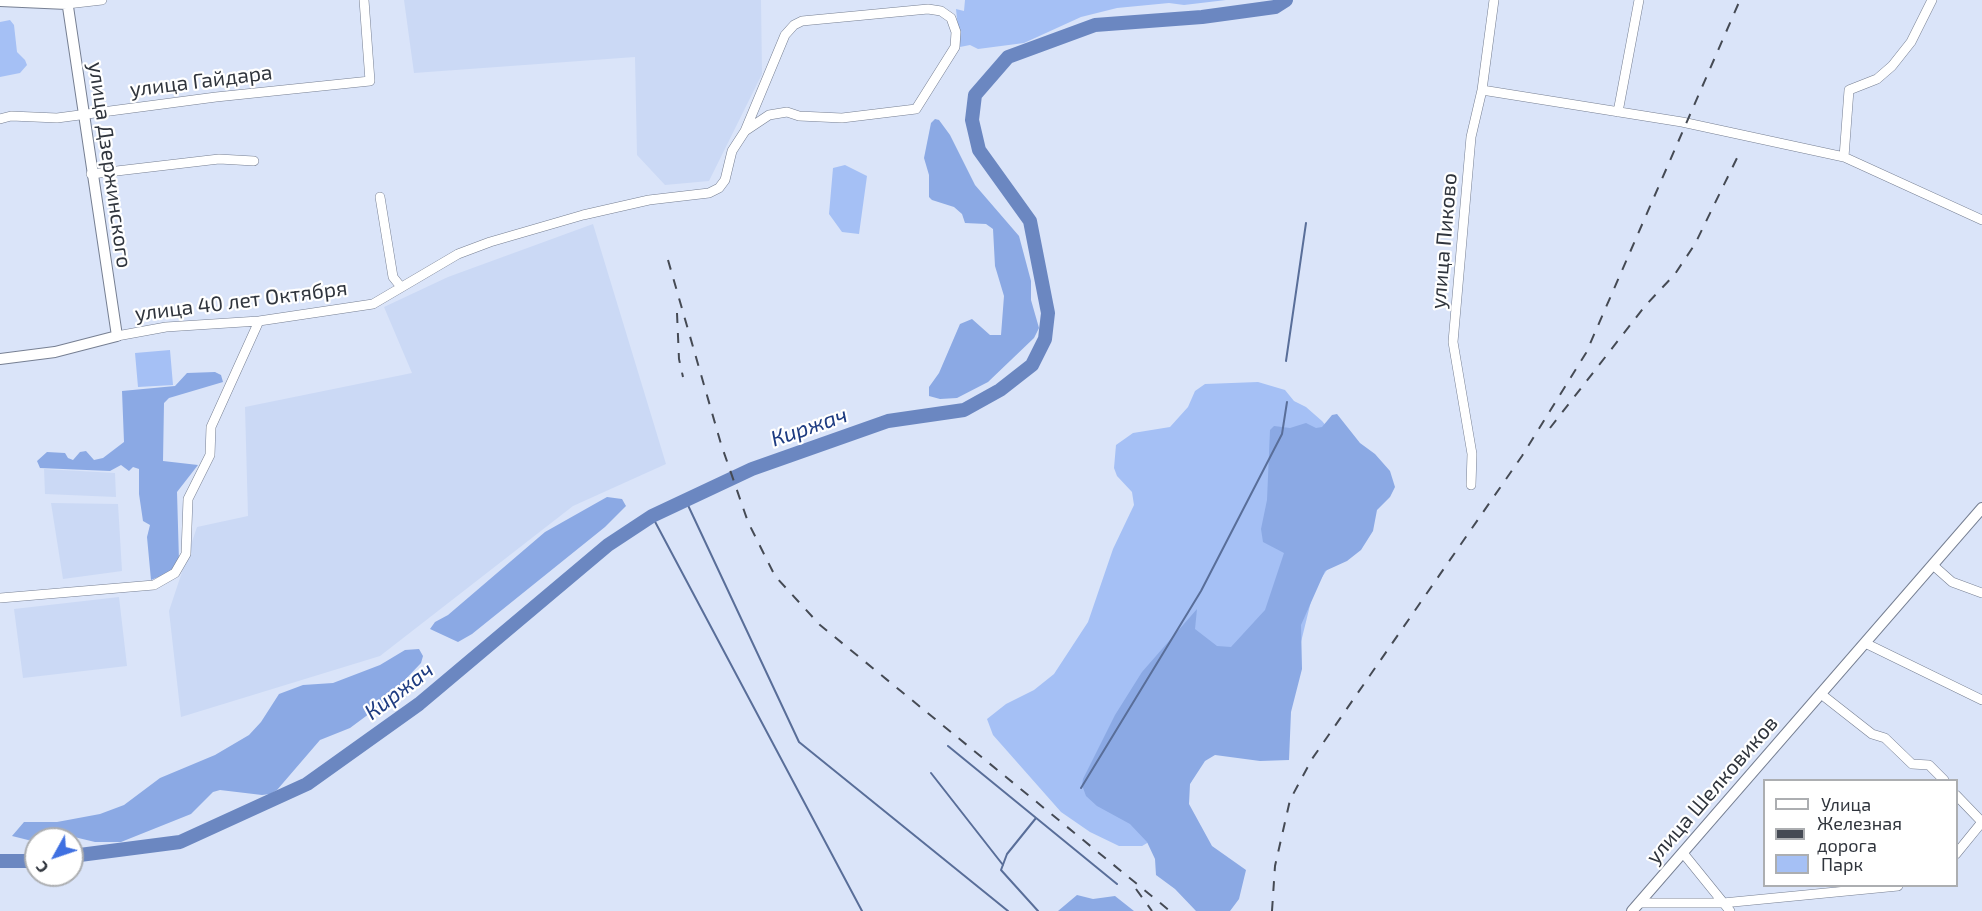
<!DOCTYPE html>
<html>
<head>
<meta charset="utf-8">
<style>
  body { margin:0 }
  #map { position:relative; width:1982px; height:911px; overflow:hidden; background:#dae4f9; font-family:"Exo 2",sans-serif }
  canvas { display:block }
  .legend { position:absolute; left:1763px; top:779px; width:195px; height:108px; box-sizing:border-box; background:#fff; border:2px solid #acaeb1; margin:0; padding:8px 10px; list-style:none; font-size:18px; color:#30353d }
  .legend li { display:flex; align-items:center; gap:12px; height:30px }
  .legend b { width:30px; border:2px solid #acaeb1 }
  .north { position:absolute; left:24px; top:827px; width:60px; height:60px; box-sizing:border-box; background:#fff; border:2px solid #acaeb1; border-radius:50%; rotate:230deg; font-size:16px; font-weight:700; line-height:24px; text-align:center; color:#30353d }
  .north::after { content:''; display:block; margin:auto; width:21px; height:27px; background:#3f70e1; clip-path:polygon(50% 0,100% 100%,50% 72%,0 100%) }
</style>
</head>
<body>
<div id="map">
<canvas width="1982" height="911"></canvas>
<ul class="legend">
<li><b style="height:8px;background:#fff"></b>Улица</li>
<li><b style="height:8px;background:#454a54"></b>Железная дорога</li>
<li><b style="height:16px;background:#a5c0f5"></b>Парк</li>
</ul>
<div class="north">С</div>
</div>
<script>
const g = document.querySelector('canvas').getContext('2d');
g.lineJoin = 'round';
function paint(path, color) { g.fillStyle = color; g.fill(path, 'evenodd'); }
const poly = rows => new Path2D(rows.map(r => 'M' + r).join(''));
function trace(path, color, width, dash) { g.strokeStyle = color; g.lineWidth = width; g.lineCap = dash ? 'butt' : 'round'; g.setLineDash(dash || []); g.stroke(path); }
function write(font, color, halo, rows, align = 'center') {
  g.font = font + ' "Exo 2",sans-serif'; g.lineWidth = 4.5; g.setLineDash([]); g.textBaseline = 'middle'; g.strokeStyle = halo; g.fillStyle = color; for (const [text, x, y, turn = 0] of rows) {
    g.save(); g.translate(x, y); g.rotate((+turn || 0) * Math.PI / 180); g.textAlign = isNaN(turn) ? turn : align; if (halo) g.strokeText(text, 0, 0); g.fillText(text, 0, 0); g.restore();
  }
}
paint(poly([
  [404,0,761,0,762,74,709,181,665,185,637,155,635,57,414,73],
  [593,224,666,464,573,506,380,656,181,717,169,611,197,527,248,516,245,407,412,373,384,307,448,277],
  [44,469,115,473,116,497,45,494],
  [51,503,118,504,122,571,63,579],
  [119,597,127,666,23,678,14,609]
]), '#cbd9f5');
paint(poly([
  [965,0,1226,0,1184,5,1169,3,1117,8,1081,17,1024,43,978,49,970,45,960,47,956,9,964,11],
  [10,20,14,25,17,52,25,60,27,65,20,73,0,77,0,22],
  [845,165,867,176,859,234,842,232,829,214,833,168],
  [170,350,173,385,138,387,135,353],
  [1258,382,1285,390,1294,401,1306,407,1322,421,1381,490,1314,589,1301,642,1217,736,1161,835,1142,846,1119,846,1090,832,1061,812,993,735,987,719,1006,704,1034,690,1054,674,1088,622,1113,549,1134,505,1132,492,1117,476,1114,468,1116,445,1133,433,1170,427,1188,407,1195,391,1205,384]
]), '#a5c0f5');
paint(poly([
  [935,119,939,120,950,135,975,185,1019,236,1031,281,1031,300,1039,328,1034,338,988,382,957,398,940,399,929,396,929,387,939,373,960,324,972,319,990,335,1001,335,1004,296,995,266,993,229,986,224,965,223,962,214,954,207,932,200,929,197,929,175,924,158,931,123],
  [215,372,221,375,223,382,169,398,164,403,163,461,198,465,177,492,179,561,171,572,151,580,147,537,150,525,143,521,139,494,139,469,133,467,129,471,121,465,110,471,40,468,37,461,47,452,65,453,68,458,73,460,80,452,86,451,94,460,103,458,124,442,122,391,175,386,187,373],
  [1337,414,1360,443,1375,454,1390,471,1395,487,1390,497,1377,510,1373,531,1361,550,1347,561,1325,571,1301,625,1302,669,1291,712,1289,760,1260,761,1215,755,1205,761,1190,784,1189,804,1212,846,1246,870,1239,899,1230,911,1196,911,1175,889,1156,875,1155,859,1147,842,1130,824,1097,806,1086,796,1082,785,1083,779,1115,715,1142,672,1197,609,1195,629,1217,646,1231,647,1265,610,1284,553,1263,542,1261,529,1267,500,1270,430,1274,426,1290,428,1306,423,1316,428,1322,427,1332,415],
  [607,497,622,499,626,506,605,527,472,634,458,642,430,629,435,622,448,615,545,532],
  [419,649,423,656,421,663,381,705,350,728,320,740,277,790,270,794,262,795,220,790,213,792,191,814,121,842,95,842,70,836,28,840,12,836,24,822,57,822,100,814,124,805,160,778,215,755,249,735,261,722,279,694,303,685,333,683,380,665,405,650],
  [1077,895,1093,899,1115,896,1134,911,1058,911]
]), '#8ba9e4');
trace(poly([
  [1286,361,1306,223],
  [686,501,799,742,1008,911],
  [652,516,862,911],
  [948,746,1117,884],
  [931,773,1003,865],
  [1081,788,1201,591,1282,434,1287,402],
  [1036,818,1007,854,1001,870,1038,911]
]), '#596e99', 2);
trace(poly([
  [72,856,180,842,307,784,419,704,608,545,652,516,752,469,888,421,964,410,1000,390,1032,365,1045,339,1048,313,1030,221,979,150,972,120,975,95,1008,57,1095,25,1202,17,1275,7,1286,0],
  [0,861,36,861]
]), '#6b87c1', 14);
const minor = poly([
  [67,4,102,0],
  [1482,90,1682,122,1844,157,1982,220],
  [1618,112,1639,0],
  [0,119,11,116,57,118,216,97,370,81,364,0],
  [1844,157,1849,90,1877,79,1892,66,1911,42,1932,0],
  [91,174,219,159,254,161],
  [380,197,393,277,401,287],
  [117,336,166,327,259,321,373,304,458,254,490,242,583,215,649,200,709,193,719,188,725,180,732,151,745,131,769,115,787,112,799,116,842,118,916,109,955,47,956,32,951,18,941,11,928,9,802,21,794,25,785,35,745,131],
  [1471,485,1472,454,1453,342,1471,137,1482,90,1494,0],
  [1934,566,1952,582,1982,593],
  [0,598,154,585,175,573,186,554,188,499,210,455,211,427,259,321],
  [1865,643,1982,700],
  [1821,694,1872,734,1885,738,1912,764,1929,765,1944,780],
  [1956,795,1982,822],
  [1683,853,1730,911],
  [1956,854,1982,822],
  [1639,903,1723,903,1898,886]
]);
const tertiary = poly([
  [0,1,67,4],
  [0,359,55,352,117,336,67,0],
  [1632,911,1982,508]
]);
trace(minor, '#767f92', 10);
trace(tertiary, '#767f92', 12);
trace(minor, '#fff', 9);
trace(tertiary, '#fff', 10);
trace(poly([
  [668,260,721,444,748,522,775,576,820,625,1170,911],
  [677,313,679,359,683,377],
  [1550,428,1645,306,1675,274,1695,244,1737,158],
  [1136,889,1152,911],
  [1272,911,1275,866,1290,800,1312,759,1522,456,1586,353,1740,0]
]), '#454a54', 2, [10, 10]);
write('21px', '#30353d', '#fff', [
  ["улица Гайдара",201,81,-7],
  ["улица Дзержинского",110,165,82],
  ["улица Пиково",1444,241,-85],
  ["улица 40 лет Октября",241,301,-7],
  ["улица Шелковиков",1712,790,-49]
]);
write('italic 22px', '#1d3b81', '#fff', [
  ["Киржач",809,427,-19],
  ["Киржач",399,691,-37]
]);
</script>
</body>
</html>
